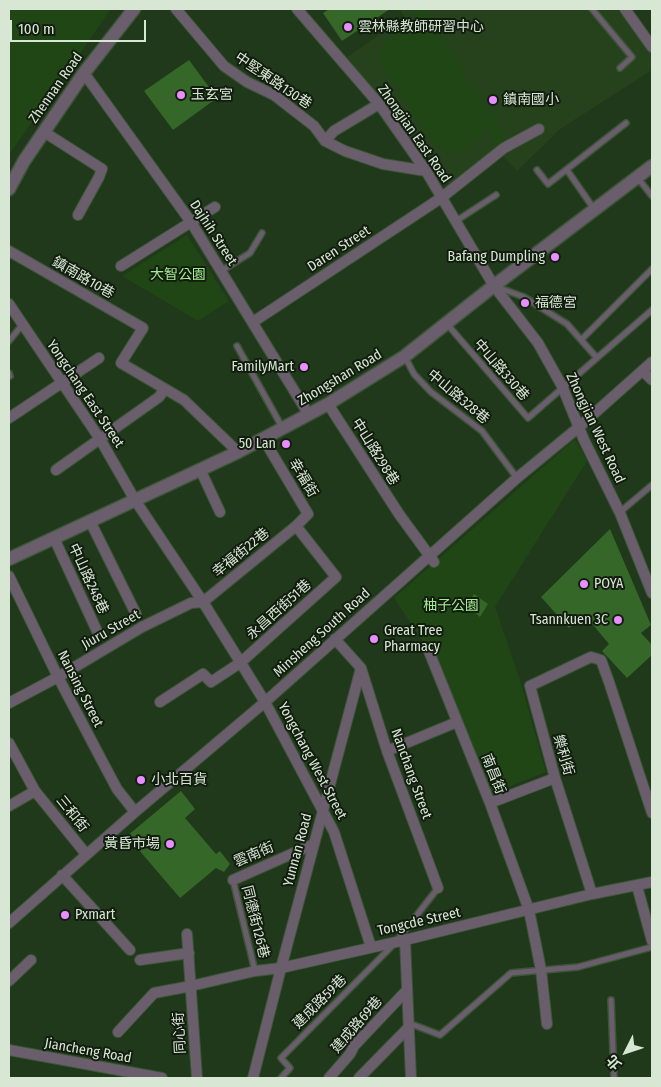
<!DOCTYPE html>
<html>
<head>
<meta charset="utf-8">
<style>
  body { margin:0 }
  #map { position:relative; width:661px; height:1087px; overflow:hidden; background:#20391a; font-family:"Fira Sans Condensed","Noto Sans TC",sans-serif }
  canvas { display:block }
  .frame { position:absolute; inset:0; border:10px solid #d7e7d4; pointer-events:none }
  .north { position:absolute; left:601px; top:1027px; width:50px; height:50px; -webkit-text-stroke:4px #121d0f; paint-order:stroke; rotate:229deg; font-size:14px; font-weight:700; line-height:20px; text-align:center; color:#d7e7d4 }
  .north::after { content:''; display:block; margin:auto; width:18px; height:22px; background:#d7e7d4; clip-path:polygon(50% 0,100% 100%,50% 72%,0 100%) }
  .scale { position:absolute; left:10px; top:20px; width:136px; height:22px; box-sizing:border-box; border:2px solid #d7e7d4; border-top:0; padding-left:6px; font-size:15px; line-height:18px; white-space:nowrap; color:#d7e7d4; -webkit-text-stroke:4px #121d0f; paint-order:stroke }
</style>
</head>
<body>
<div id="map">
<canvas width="661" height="1087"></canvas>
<div class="frame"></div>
<div class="north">北</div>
<div class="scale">100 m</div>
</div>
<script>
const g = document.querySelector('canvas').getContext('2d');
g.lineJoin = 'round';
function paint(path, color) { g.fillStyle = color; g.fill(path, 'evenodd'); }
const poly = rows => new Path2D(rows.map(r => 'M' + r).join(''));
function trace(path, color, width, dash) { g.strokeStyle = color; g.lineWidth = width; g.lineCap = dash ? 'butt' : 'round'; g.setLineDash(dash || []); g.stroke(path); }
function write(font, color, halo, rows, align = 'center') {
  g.font = font + ' "Fira Sans Condensed","Noto Sans TC",sans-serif'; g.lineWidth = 4; g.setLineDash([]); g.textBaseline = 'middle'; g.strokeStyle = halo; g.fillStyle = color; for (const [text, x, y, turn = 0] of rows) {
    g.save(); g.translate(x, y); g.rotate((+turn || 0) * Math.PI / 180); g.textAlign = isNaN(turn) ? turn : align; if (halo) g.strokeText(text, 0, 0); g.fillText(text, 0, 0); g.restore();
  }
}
paint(poly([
  [399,9,621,9,652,53,652,70,560,129,517,171,497,149,449,185,347,57,405,17]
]), '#25421d');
paint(poly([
  [9,9,111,9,9,155],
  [420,9,424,9,507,138,497,145,485,127,482,135,473,145,463,151,450,151,433,144,382,66,381,56,383,45,388,38,404,28,418,27,411,14],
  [187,235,229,301,198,321,122,276],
  [575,439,587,461,495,607,520,680,546,772,490,794,428,649,394,598]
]), '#204616');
paint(poly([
  [329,9,390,9,342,41,323,13],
  [189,60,217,98,173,130,144,91],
  [610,529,651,625,641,633,652,645,652,655,627,678,602,651,609,644,584,614,569,628,541,597],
  [474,594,488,604,480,617,467,605],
  [181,791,195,809,185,818,216,854,220,851,230,864,224,872,216,868,180,898,127,836]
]), '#356728');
const service = poly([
  [592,9,632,57,620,68],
  [537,170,548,184,626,123],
  [567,170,594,209],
  [637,177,652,196],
  [456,221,496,195],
  [221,271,250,253,262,233],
  [497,287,524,297,567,324,597,358],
  [447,324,528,418,652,310],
  [581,340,652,269],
  [9,341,22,325],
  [237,346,282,427],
  [405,357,414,374,431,392,482,431,517,478],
  [9,373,10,376],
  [620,512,652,485],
  [233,880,255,971],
  [611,1000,614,1078],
  [408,1028,414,1025,440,1035,511,973,578,967,652,947],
  [281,1078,290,1068,281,1058,395,943,438,888]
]);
const minor = poly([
  [176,9,224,66,247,82,274,95,314,126,325,141,345,151,383,164,426,171],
  [297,9,379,104,426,171,494,286,538,343,562,386,584,440,620,513,652,593],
  [625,9,652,47],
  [84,73,191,222,309,415],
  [44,132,102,169,99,177,78,215],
  [325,141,334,131,379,104],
  [9,251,143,328,121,363,184,400,238,452],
  [121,266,215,207],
  [9,304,100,439,135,500,203,602,265,702,334,832,371,947],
  [253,322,441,198,504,148,539,129],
  [643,371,652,380],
  [328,404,399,514,434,562],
  [9,418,99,358],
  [200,469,220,512],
  [56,470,159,397,164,390],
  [90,521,136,614],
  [54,538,97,631],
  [9,576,58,677,100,757,117,789,135,812],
  [335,639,361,668,387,751,438,888],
  [428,649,490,803,529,910,541,970,547,1024],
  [160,702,203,674,211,682,240,663,336,577,296,526,308,514,263,438],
  [9,703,58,677,142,627,191,603,203,602,296,526],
  [9,743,35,791,86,854],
  [387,751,457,722],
  [490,803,555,778],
  [9,806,35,791],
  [62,875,130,950],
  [233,880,314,844],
  [637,886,652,941],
  [592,894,555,778,530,686,591,657,601,660,609,682,652,813],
  [9,923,135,812,265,702,517,478,579,427,652,362],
  [187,934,197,1078],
  [405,940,411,1078],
  [140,960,189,953],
  [9,981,31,960],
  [118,1032,154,993,191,986,255,971,281,968,405,940,592,894,652,882],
  [9,1050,162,1078],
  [253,1078,281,968,361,668],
  [329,1078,350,1054,354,1046,407,990],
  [359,1078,408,1028]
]);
const tertiary = poly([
  [9,189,24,161,84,73,134,9],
  [9,559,238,452,328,404,405,356,491,288,652,166]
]);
trace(service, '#3d5538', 8);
trace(minor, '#3d5538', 12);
trace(tertiary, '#3d5538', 15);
trace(service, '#6a5e6d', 5);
trace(minor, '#6a5e6d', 10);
trace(tertiary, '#6a5e6d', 12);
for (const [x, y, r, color] of [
  [348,27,5,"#e88eff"],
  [181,95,5,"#e88eff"],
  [493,100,5,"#e88eff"],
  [555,257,5,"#e88eff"],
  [525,303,5,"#e88eff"],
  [304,367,5,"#e88eff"],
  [286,444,5,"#e88eff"],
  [584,584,5,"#e88eff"],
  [618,620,5,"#e88eff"],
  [374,639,5,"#e88eff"],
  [141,780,5,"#e88eff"],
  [170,844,5,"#e88eff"],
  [65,915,5,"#e88eff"]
]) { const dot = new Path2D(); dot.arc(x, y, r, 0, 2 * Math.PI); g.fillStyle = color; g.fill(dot); trace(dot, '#121d0f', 2); }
write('14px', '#d7e7d4', '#121d0f', [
  ["雲林縣教師研習中心",358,27],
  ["玉玄宮",191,95],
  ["鎮南國小",503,100],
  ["Bafang Dumpling",545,257,"right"],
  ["福德宮",535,303],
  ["FamilyMart",294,367,"right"],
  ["50 Lan",276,444,"right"],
  ["POYA",594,584],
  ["Tsannkuen 3C",608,620,"right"],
  ["Great Tree",384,631],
  ["Pharmacy",384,647],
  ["小北百貨",151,780],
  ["黃昏市場",160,844,"right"],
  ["Pxmart",75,915]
], 'left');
write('14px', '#d7e7d4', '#121d0f', [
  ["中堅東路130巷",273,81,34],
  ["Zhennan Road",56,88,-55],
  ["Zhongjian East Road",414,134,55],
  ["Dajhih Street",213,233,57],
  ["Daren Street",339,249,-33],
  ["鎮南路10巷",83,278,30],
  ["中山路330巷",501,370,49],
  ["Zhongshan Road",340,378,-31],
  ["Yongchang East Street",85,394,56],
  ["中山路328巷",458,397,40],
  ["Zhongjian West Road",595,428,65],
  ["中山路298巷",375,452,58],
  ["幸福街",303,478,59],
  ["幸福街22巷",241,553,-39],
  ["中山路248巷",88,579,65],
  ["永昌西街51巷",279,610,-42],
  ["Jiuru Street",111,630,-30],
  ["Minsheng South Road",322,633,-42],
  ["Nansing Street",80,689,63],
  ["樂利街",563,755,74],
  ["Yongchang West Street",312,761,62],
  ["Nanchang Street",411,774,70],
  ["南昌街",493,774,68],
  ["三和街",72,814,51],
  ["Yunnan Road",298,850,-75],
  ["雲南街",254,855,-23],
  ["同德街126巷",255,922,76],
  ["Tongcde Street",419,922,-13],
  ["建成路59巷",320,1002,-45],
  ["建成路69巷",357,1025,-49],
  ["同心街",180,1033,-93],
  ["Jiancheng Road",88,1051,10]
]);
write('14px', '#a4eb92', '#121d0f', [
  ["大智公園",178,275],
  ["柚子公園",451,606]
]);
</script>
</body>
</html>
